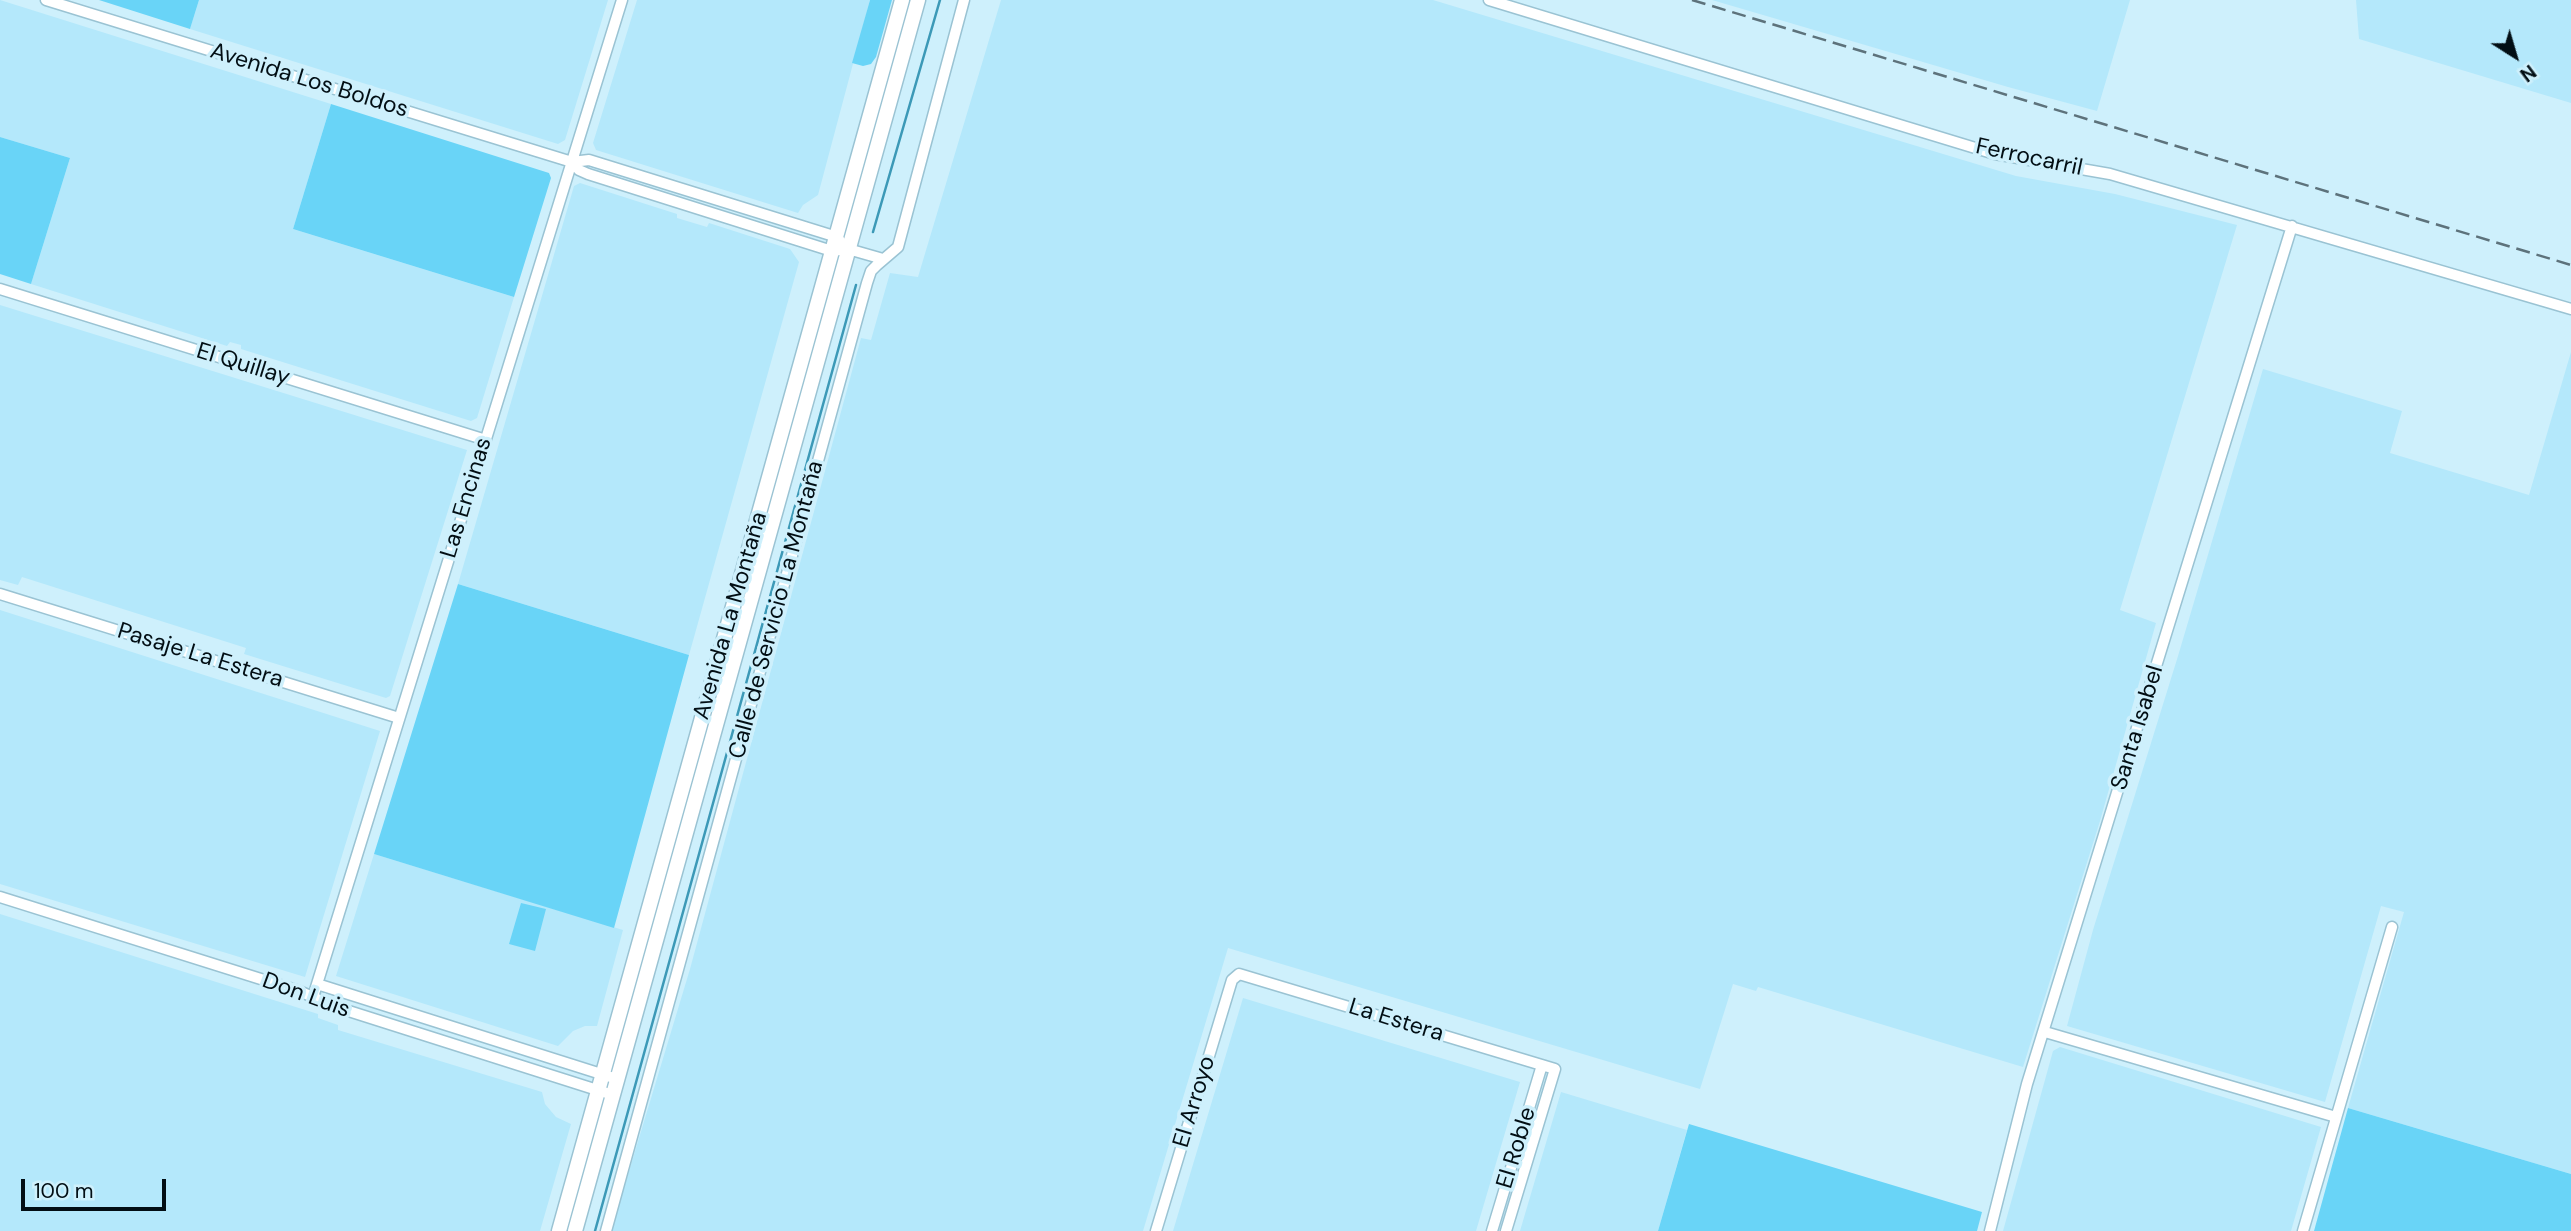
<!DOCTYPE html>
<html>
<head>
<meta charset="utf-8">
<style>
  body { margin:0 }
  #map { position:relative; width:2571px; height:1231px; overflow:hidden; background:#cef0fc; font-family:"DM Sans",sans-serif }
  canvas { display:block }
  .north { position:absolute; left:2480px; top:21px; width:70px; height:70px; -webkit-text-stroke:5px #cef0fc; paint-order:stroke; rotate:143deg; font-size:19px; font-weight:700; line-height:28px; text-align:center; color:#020e14 }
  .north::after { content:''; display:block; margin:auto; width:24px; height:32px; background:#020e14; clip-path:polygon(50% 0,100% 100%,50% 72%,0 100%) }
  .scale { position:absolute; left:21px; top:1179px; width:145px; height:32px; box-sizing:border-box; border:4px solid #020e14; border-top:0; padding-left:9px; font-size:21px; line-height:24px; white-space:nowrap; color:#020e14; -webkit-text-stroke:5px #cef0fc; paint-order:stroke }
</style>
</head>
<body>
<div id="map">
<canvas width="2571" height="1231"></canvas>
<div class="north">N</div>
<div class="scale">100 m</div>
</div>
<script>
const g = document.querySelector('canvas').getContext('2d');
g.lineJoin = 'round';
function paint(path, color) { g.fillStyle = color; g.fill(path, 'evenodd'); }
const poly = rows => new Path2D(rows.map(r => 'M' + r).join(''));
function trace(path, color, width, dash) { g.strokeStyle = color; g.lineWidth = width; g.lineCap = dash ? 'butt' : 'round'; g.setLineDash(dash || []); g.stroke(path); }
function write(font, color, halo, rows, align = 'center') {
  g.font = font + ' "DM Sans",sans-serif'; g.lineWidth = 7; g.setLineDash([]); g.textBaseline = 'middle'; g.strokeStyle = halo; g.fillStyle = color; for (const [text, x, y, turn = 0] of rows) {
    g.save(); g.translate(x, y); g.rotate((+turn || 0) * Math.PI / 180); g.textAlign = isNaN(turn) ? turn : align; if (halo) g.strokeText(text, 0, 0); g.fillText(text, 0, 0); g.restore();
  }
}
paint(poly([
  [0,0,331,104,293,229,514,297,477,418,471,421,241,349,241,345,230,342,227,346,31,284,70,158,0,137],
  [199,0,608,0,565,140,558,144,190,29],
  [637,0,870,0,818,195,803,205,798,213,596,150,593,143],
  [1001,0,1433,0,2016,176,2115,194,2237,225,2120,610,2156,623,2100,821,2023,1067,1758,987,1756,991,1733,984,1700,1089,1228,948,1143,1231,611,1231,690,969,861,338,871,340,890,273,918,277],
  [1712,0,2130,0,2097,111,2008,87],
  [2356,0,2571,0,2571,103,2359,39],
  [580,183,677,214,677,218,707,227,709,223,790,249,799,262,689,655,458,584,574,186],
  [0,305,467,450,390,696,386,698,244,654,246,648,22,577,18,585,0,580],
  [2571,352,2571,1174,2348,1108,2404,912,2381,906,2325,1102,2067,1026,2093,930,2178,656,2263,369,2402,411,2390,453,2529,495],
  [0,610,380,731,305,977,0,884],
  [374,854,623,930,597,1026,585,1026,573,1031,558,1046,336,976],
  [0,914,318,1014,318,1018,338,1025,338,1030,542,1092,545,1104,556,1117,571,1124,540,1231,0,1231],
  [1243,998,1520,1082,1476,1231,1173,1231],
  [2060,1047,2321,1127,2291,1231,2003,1231,2053,1051],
  [1561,1092,1687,1130,1658,1231,1520,1231]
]), '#b4e8fb');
paint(poly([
  [99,0,199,0,190,29],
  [870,0,892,0,876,57,871,64,863,66,852,63],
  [331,104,549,173,551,178,514,297,293,229],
  [0,137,70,158,31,284,0,274],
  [458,584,689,655,614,928,374,854],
  [521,903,546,909,535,951,509,944],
  [2348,1108,2571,1174,2571,1231,2314,1231],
  [1689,1124,1982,1212,1977,1231,1658,1231]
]), '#69d4f7');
trace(poly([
  [873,232,940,0],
  [595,1231,856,285]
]), '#3c99b7', 2.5);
const minor = poly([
  [46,0,572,162,589,160,837,237,841,242],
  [1489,0,1995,154,2110,174,2571,309],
  [572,162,579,170,588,174,832,251,848,249,883,259],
  [0,289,486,440],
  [0,594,399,718],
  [0,897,299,991,336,1007,613,1095],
  [317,984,617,1079],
  [313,997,622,0],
  [2045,1032,2336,1117],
  [606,1231,867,283,871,271,877,265,898,247,964,0],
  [1156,1231,1232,980,1239,974,1555,1069,1506,1231],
  [1492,1231,1542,1065],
  [1990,1231,2027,1084,2292,226],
  [2303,1231,2392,927]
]);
const major = poly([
  [559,1231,902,0],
  [575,1231,918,0]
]);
trace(minor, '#9ac3d3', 13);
trace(major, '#9ac3d3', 17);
trace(minor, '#fff', 10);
trace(major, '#fff', 14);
trace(poly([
  [1692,0,2571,265]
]), '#5d727b', 2.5, [14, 7]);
write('23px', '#020e14', '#cef0fc', [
  ["Avenida Los Boldos",309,81,17],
  ["Ferrocarril",2029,158,12],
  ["El Quillay",243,365,17],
  ["Las Encinas",467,498,-73],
  ["Calle de Servicio La Montaña",777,610,-75],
  ["Avenida La Montaña",731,616,-74],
  ["Pasaje La Estera",200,656,17],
  ["Santa Isabel",2138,728,-73],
  ["Don Luis",306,996,20],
  ["La Estera",1396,1021,17],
  ["El Arroyo",1195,1102,-73],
  ["El Roble",1517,1148,-73]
]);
</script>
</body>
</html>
